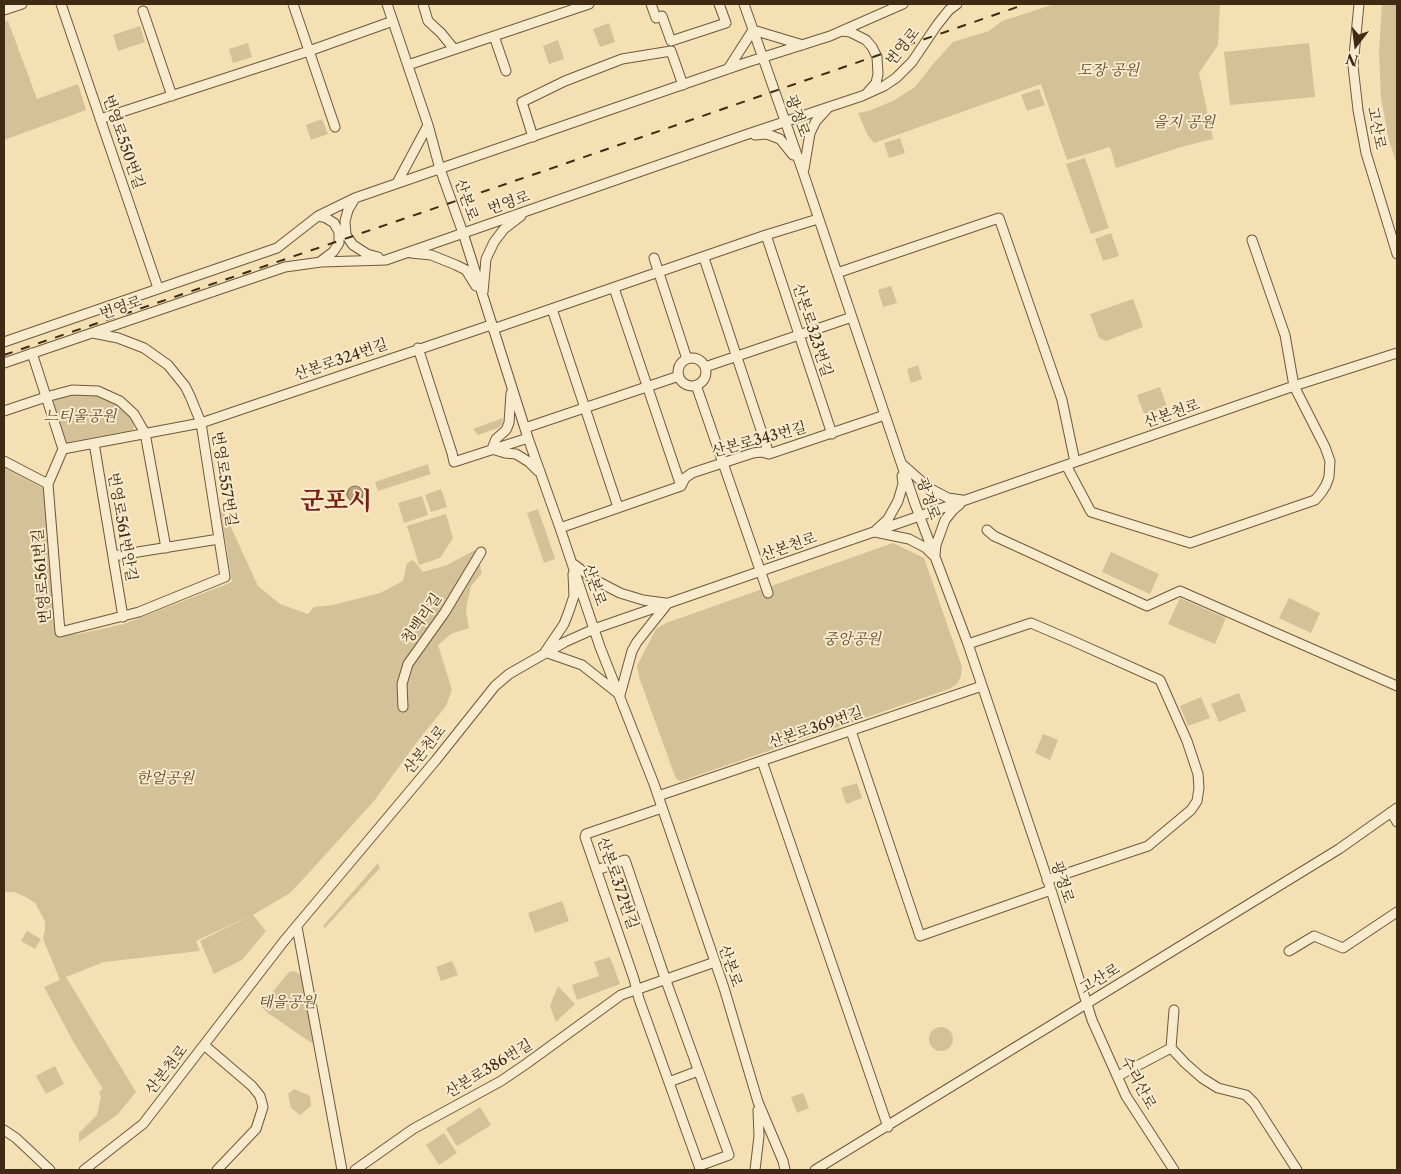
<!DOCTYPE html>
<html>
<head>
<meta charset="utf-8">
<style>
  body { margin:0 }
  #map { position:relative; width:1401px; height:1174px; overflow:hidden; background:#f4e0b2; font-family:"Libre Caslon Text",serif }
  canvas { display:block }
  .frame { position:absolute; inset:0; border:5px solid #402a14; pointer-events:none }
  .north { position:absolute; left:1331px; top:20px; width:50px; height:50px; -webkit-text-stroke:4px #f8ebcd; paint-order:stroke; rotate:195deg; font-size:14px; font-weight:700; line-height:20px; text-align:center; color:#402a14 }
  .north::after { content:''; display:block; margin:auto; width:18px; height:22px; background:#402a14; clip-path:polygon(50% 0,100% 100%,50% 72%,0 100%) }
</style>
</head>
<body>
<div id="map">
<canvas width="1401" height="1174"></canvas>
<div class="frame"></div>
<div class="north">N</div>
</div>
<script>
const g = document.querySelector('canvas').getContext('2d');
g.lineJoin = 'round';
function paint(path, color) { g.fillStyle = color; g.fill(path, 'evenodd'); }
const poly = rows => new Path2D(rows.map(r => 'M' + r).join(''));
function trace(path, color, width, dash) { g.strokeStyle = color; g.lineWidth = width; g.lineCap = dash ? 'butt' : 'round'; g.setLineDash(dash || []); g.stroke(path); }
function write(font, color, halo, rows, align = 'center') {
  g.font = font + ' "Libre Caslon Text","Noto Serif KR",serif'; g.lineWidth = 4; g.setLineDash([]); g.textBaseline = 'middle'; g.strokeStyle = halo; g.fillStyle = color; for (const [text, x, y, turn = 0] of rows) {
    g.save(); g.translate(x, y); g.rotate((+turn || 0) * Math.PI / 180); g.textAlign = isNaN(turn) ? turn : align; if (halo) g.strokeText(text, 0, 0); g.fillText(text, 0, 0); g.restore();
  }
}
paint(poly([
  [1055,4,1220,4,1218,45,1199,73,1213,139,1181,147,1116,168,1110,147,1067,160,1041,84,874,143,867,134,858,113,868,111,893,101,915,87,934,63,953,42,989,31,1002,21],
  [1382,4,1397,4,1397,164,1389,141,1381,98,1379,53],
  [8,21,37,99,78,84,86,110,4,140,4,22],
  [609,23,615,42,600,47,593,29],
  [140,26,145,42,118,51,113,35],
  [558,40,564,59,549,64,543,46],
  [248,43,252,57,233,63,229,49],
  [1309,43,1315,97,1230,105,1224,52],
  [1039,89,1045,105,1027,111,1021,95],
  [322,119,328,134,311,140,306,125],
  [900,138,905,153,889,158,884,143],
  [1085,158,1109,228,1091,234,1066,164],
  [1111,233,1119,256,1103,261,1095,239],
  [891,286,897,303,883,307,878,290],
  [1133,299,1143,327,1106,341,1099,338,1090,314],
  [918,365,922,379,911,383,907,369],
  [1160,387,1167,407,1144,414,1137,395],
  [69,393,95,394,118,404,131,417,134,426,133,430,63,443,50,400],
  [503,418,502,424,498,428,478,435,473,429],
  [428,464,429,470,431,474,378,491,375,482],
  [4,467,44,489,57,636,79,634,124,624,232,582,220,508,223,510,258,586,280,604,308,614,314,607,333,605,380,593,403,581,407,563,413,560,423,572,447,565,475,550,482,573,471,586,468,599,466,611,469,628,451,634,438,645,452,690,446,706,420,738,374,801,306,876,290,893,253,915,266,931,242,960,214,974,200,941,252,915,196,941,200,951,104,962,66,977,136,1092,118,1114,79,1142,79,1133,97,1115,101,1097,99,1092,103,1089,74,1043,44,987,60,980,43,939,45,929,45,921,35,903,24,896,14,892,4,892],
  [441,489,447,507,431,512,425,495],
  [422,496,428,515,404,523,398,503],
  [538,509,555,559,544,563,527,513],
  [446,514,453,538,440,558,419,565,407,526],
  [893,543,924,558,962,667,961,676,957,684,949,689,681,781,676,779,639,677,637,666,656,629,666,623],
  [1111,552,1159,574,1150,594,1102,572],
  [1180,598,1226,618,1215,644,1168,624],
  [1289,598,1320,613,1311,633,1279,618],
  [1239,693,1246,711,1219,722,1211,704],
  [1201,697,1210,718,1188,726,1180,706],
  [1043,734,1058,740,1050,760,1035,753],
  [857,783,862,798,846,804,841,788],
  [378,863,380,868,325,928,323,926],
  [562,901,569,921,535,933,528,913],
  [27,931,41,939,35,949,21,941],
  [610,957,620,984,577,1000,572,985,599,976,594,962],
  [452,961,458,975,441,981,436,967],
  [294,971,301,975,303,981,313,1044,268,1013,261,1006,289,972],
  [558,986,575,1004,556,1022,550,1006],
  '929 1039a12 12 0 1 1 24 0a12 12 0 1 1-24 0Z',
  [55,1066,64,1084,46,1094,36,1076],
  [294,1089,310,1096,311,1106,300,1115,291,1108,288,1094],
  [803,1093,809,1108,797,1113,791,1097],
  [480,1107,491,1125,457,1146,446,1129],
  [444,1133,457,1153,439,1165,426,1145]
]), '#d5c197');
const water = poly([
  '347 494a8 8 0 1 1 16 0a8 8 0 1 1-16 0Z'
]);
paint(water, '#b7a27c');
trace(water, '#877252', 1);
const minor = poly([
  [61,4,158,288],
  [293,4,335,127],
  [387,4,428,125,440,169,463,233,528,438,560,528,600,647,654,784,724,988,758,1102,783,1161,785,1170],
  [423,4,428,21,441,33,454,49],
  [651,4,656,18,662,16,671,41,726,23,719,4],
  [744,4,803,172,915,504,968,644,1051,890,1092,1020,1126,1096,1174,1170],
  [1359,4,1353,66,1358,110,1366,153,1397,254],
  [4,10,22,4],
  [143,11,172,96],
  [842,31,850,32,866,40,872,47,877,57,878,74,876,83,868,92],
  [494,36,506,71],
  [408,65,589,4],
  [728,69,753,30,803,45],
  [100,119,309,51,393,21],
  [755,135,767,134,780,139,793,155],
  [533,137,522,102,565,81,622,59,671,51,683,85],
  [804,169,810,133,816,121,827,109],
  [397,183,428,125],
  [355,198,348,210,345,221,346,235,353,245,367,254,378,257],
  [318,216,326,218,334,223,339,232,339,243,333,252,321,261],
  [766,235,832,434],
  [411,253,431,255,456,265,466,270,476,286],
  [654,258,687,359],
  [704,258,769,454],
  [837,273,999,218,1062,400,1075,462],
  [614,288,681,486],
  [483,292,486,259,494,242,504,229,521,216],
  [552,309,618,507],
  [493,329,766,235,818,219],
  [4,342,277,248,318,216,355,198,745,63,830,36,903,4],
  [418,348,452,453,454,462,528,438],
  [32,353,63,449,48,484,60,632,139,612,225,577,201,423,190,396,185,386,168,365,144,348,118,338,93,333],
  '678 372a14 14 0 1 1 28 0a14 14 0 1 1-28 0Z',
  [4,363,285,267,321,262,386,260,745,135,862,96,884,86,896,78,912,62,937,25,949,10,957,4],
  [705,367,852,317],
  [696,385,768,593],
  [511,393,509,423,506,430,496,439,492,449,505,453,516,454,529,462,538,471],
  [4,411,46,397,72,390,98,391,120,401,134,414,145,433,166,548],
  [525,428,679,376],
  [94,443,123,617],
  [63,449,201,423,491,325],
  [4,461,48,484],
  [902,464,929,488,948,498,962,500],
  [1066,465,1091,512,1190,543,1315,500,1321,493,1326,485,1329,477,1330,461,1325,447,1294,386,1285,335,1252,240],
  [560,528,681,486,685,478,692,473,753,453,761,452,769,454,885,415],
  [876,530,888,519,898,501,903,484,902,476],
  [987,530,994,536,1147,606,1180,591,1397,686],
  [875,532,909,539,926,548,933,555],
  [935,555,936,545,945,520,953,510,960,504],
  [113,556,219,539],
  [572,563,595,580,620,593,643,600,665,603],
  [573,574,574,596,569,611,564,624,545,652,582,665,620,695,632,651,637,642,668,603],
  [968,644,1031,623,1073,641,1160,680,1187,741,1198,774,1199,788,1197,801,1191,810,1148,846,1047,880],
  [403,707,402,684,408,664,445,612,481,552],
  [851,731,920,936,1051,890],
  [762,761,888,1127],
  [658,796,982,686],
  [662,808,586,834,585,837,634,979,639,999,699,1166],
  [1391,812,1397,822],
  [597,870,625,860,665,978,729,1155,699,1166,700,1170],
  [297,927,342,1170],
  [1289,951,1314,936,1343,948,1397,912],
  [204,1045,252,1086,260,1096,263,1107,256,1129,217,1170],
  [1171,1048,1174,1010],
  [1118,1076,1171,1048,1185,1063,1202,1078,1218,1088,1246,1095,1254,1103,1297,1170],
  [669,1082,698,1071],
  [4,1130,16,1138,50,1170],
  [84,1170,143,1124,284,941,436,760,495,686,509,674,565,642,594,629,1294,386,1397,353],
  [355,1170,413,1129,501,1081,526,1064,621,995,715,962],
  [755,1170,759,1136,758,1110],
  [815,1170,1339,849,1397,808]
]);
trace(minor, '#6d583c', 11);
trace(minor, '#f8ebcd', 9);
trace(poly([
  [4,355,538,173,1026,4]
]), '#402a14', 2, [9, 9]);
write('15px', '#402a14', '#f8ebcd', [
  ["번영로",903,47,-51],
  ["광정로",797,116,70],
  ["고산로",1376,128,79],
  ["번영로550번길",123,142,71],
  ["산본로",466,200,71],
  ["번영로",509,203,-19],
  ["번영로",121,308,-19],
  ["산본로323번길",812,330,72],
  ["산본로324번길",341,360,-19],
  ["산본천로",1172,414,-19],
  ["산본로343번길",759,440,-15],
  ["번영로557번길",224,479,81],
  ["광정로",928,499,71],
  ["번영로561번안길",122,527,80],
  ["산본천로",789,547,-19],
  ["번영로561번길",42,576,-95],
  ["산본로",594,585,71],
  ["청백리길",422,619,-55],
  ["산본로369번길",816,728,-19],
  ["산본천로",425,750,-51],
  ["광정로",1062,882,72],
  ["산본로372번길",617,883,71],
  ["산본로",730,966,71],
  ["고산로",1100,979,-31],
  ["산본로386번길",489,1069,-31],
  ["산본천로",167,1070,-52],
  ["수리산로",1138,1083,62]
]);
write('italic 15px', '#5e482e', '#f8ebcd', [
  ["도장 공원",1108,71],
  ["을지 공원",1184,123],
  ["느티울공원",80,417],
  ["중앙공원",852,640],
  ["한얼공원",165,779],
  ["태을공원",287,1003]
]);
write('bold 25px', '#7a1f14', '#f8ebcd', [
  ["군포시",336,502]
]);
</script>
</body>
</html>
